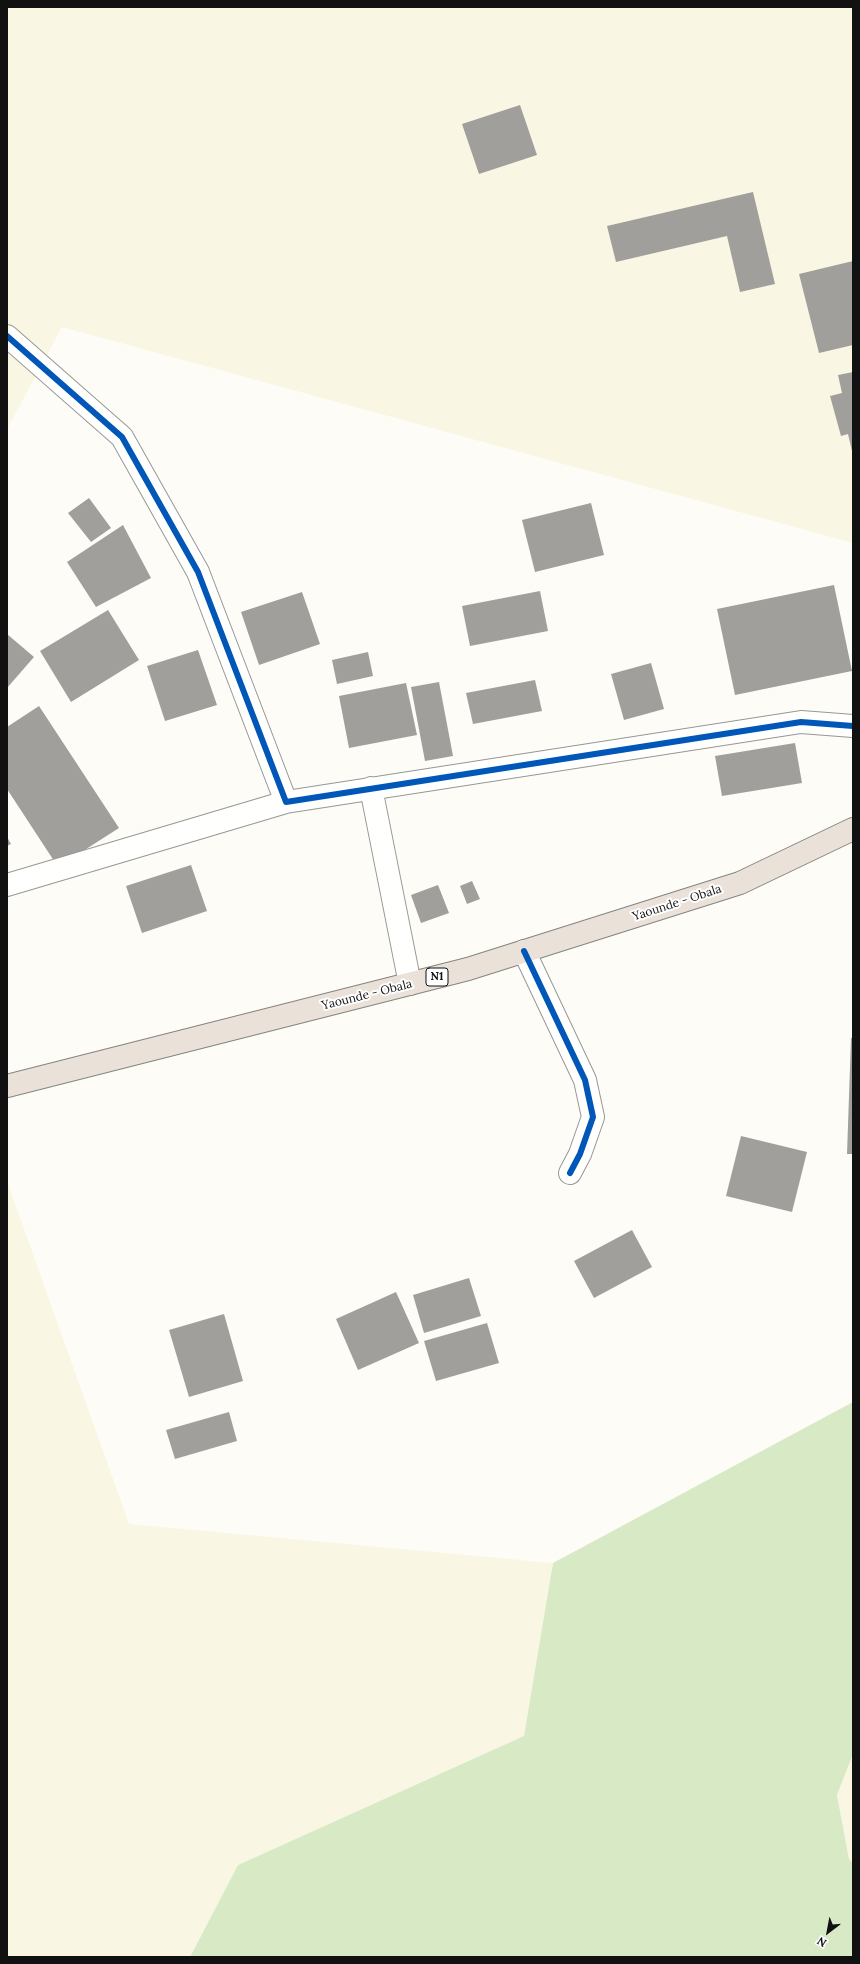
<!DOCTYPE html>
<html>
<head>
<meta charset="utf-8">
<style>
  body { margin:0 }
  #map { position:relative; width:860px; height:1964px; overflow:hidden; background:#fdfcf7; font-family:Lora,serif }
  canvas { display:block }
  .frame { position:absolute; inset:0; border:8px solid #111; pointer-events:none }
  .north { position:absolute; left:808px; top:1912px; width:40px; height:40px; -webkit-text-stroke:3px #fff; paint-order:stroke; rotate:212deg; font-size:11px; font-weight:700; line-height:16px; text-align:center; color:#111 }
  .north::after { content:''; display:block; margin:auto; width:14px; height:18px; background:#111; clip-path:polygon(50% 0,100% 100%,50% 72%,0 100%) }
</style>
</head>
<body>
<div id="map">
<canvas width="860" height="1964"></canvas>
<div class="frame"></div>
<div class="north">N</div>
</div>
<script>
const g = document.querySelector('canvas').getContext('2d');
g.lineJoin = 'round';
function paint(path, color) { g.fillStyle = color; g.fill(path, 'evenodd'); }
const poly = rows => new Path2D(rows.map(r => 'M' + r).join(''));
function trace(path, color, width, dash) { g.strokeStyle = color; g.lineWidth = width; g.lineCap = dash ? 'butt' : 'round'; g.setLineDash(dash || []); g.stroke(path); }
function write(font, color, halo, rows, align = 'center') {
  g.font = font + ' Lora,serif'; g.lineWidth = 4; g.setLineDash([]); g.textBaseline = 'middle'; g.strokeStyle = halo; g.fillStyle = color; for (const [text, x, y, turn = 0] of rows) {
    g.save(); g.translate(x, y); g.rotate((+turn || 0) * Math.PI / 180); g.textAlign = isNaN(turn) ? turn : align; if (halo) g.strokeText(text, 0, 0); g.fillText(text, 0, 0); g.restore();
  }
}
paint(poly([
  [7,7,853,7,853,543,62,327,7,429],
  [7,1181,129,1524,553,1563,525,1736,238,1865,190,1957,7,1957],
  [853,1754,853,1863,849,1859,837,1795]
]), '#f9f7e4');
paint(poly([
  [853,1402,853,1754,837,1795,849,1859,853,1863,853,1957,190,1957,238,1865,524,1736,553,1563]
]), '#d8eac5');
paint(poly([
  [520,105,537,155,479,174,462,124],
  [753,192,775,284,740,292,727,236,616,262,607,226],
  [853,261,853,345,819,353,799,274],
  [853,372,853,451,852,451,848,434,841,436,830,396,842,393,838,375],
  [89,498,111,528,91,542,68,513],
  [591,503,604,555,535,572,522,520],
  [123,525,151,578,96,607,67,562],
  [834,585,852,671,735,695,717,609],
  [540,591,548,631,470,646,462,606],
  [302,592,320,644,259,665,241,612],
  [108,610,139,660,71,702,40,651],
  [7,634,34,657,7,688],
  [198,650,217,705,165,721,147,666],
  [368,652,373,676,337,684,332,660],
  [651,663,664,709,624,720,611,674],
  [535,680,542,711,473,724,466,693],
  [439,682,453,756,425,761,411,687],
  [406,683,417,735,349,748,339,696],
  [39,706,119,828,58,867,7,789,7,727],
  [795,743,802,783,722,796,715,756],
  [7,837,11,844,7,846],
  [191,865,207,911,142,933,126,886],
  [472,881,480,899,467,904,460,886],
  [438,885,449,913,421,923,411,895],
  [851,1038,853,1038,853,1154,847,1154],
  [741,1136,807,1152,792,1212,726,1196],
  [632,1230,652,1267,594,1298,574,1261],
  [469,1278,481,1316,424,1333,413,1295],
  [396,1292,419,1343,358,1370,336,1319],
  [224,1314,243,1381,189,1397,169,1330],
  [487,1323,499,1363,436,1381,424,1341],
  [229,1412,237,1441,175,1459,166,1430]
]), '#a19f9c');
const minor = poly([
  [7,336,122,437,198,572,286,802,801,722,853,726],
  [371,788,410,984],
  [7,885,286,802],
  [524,951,585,1080,593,1117,580,1154,570,1173]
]);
const highway = poly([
  [7,1086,468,969,740,883,853,829]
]);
trace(minor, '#979795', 24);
trace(highway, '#858482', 24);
trace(minor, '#fffffe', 22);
trace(highway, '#eae1d8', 22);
trace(poly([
  [7,336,122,437,198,572,286,802,801,722,853,726],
  [524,951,585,1080,593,1117,580,1154,570,1173]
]), '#0057b8', 6);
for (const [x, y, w] of [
  [437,977,22]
]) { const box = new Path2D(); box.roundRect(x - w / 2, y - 9, w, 18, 3); g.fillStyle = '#fff'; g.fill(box); trace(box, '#111', 1); }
write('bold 11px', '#111', null, [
  ["N1",437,977]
]);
write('12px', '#111', '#fff', [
  ["Yaounde - Obala",677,903,-18],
  ["Yaounde - Obala",367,995,-14]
]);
</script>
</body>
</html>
